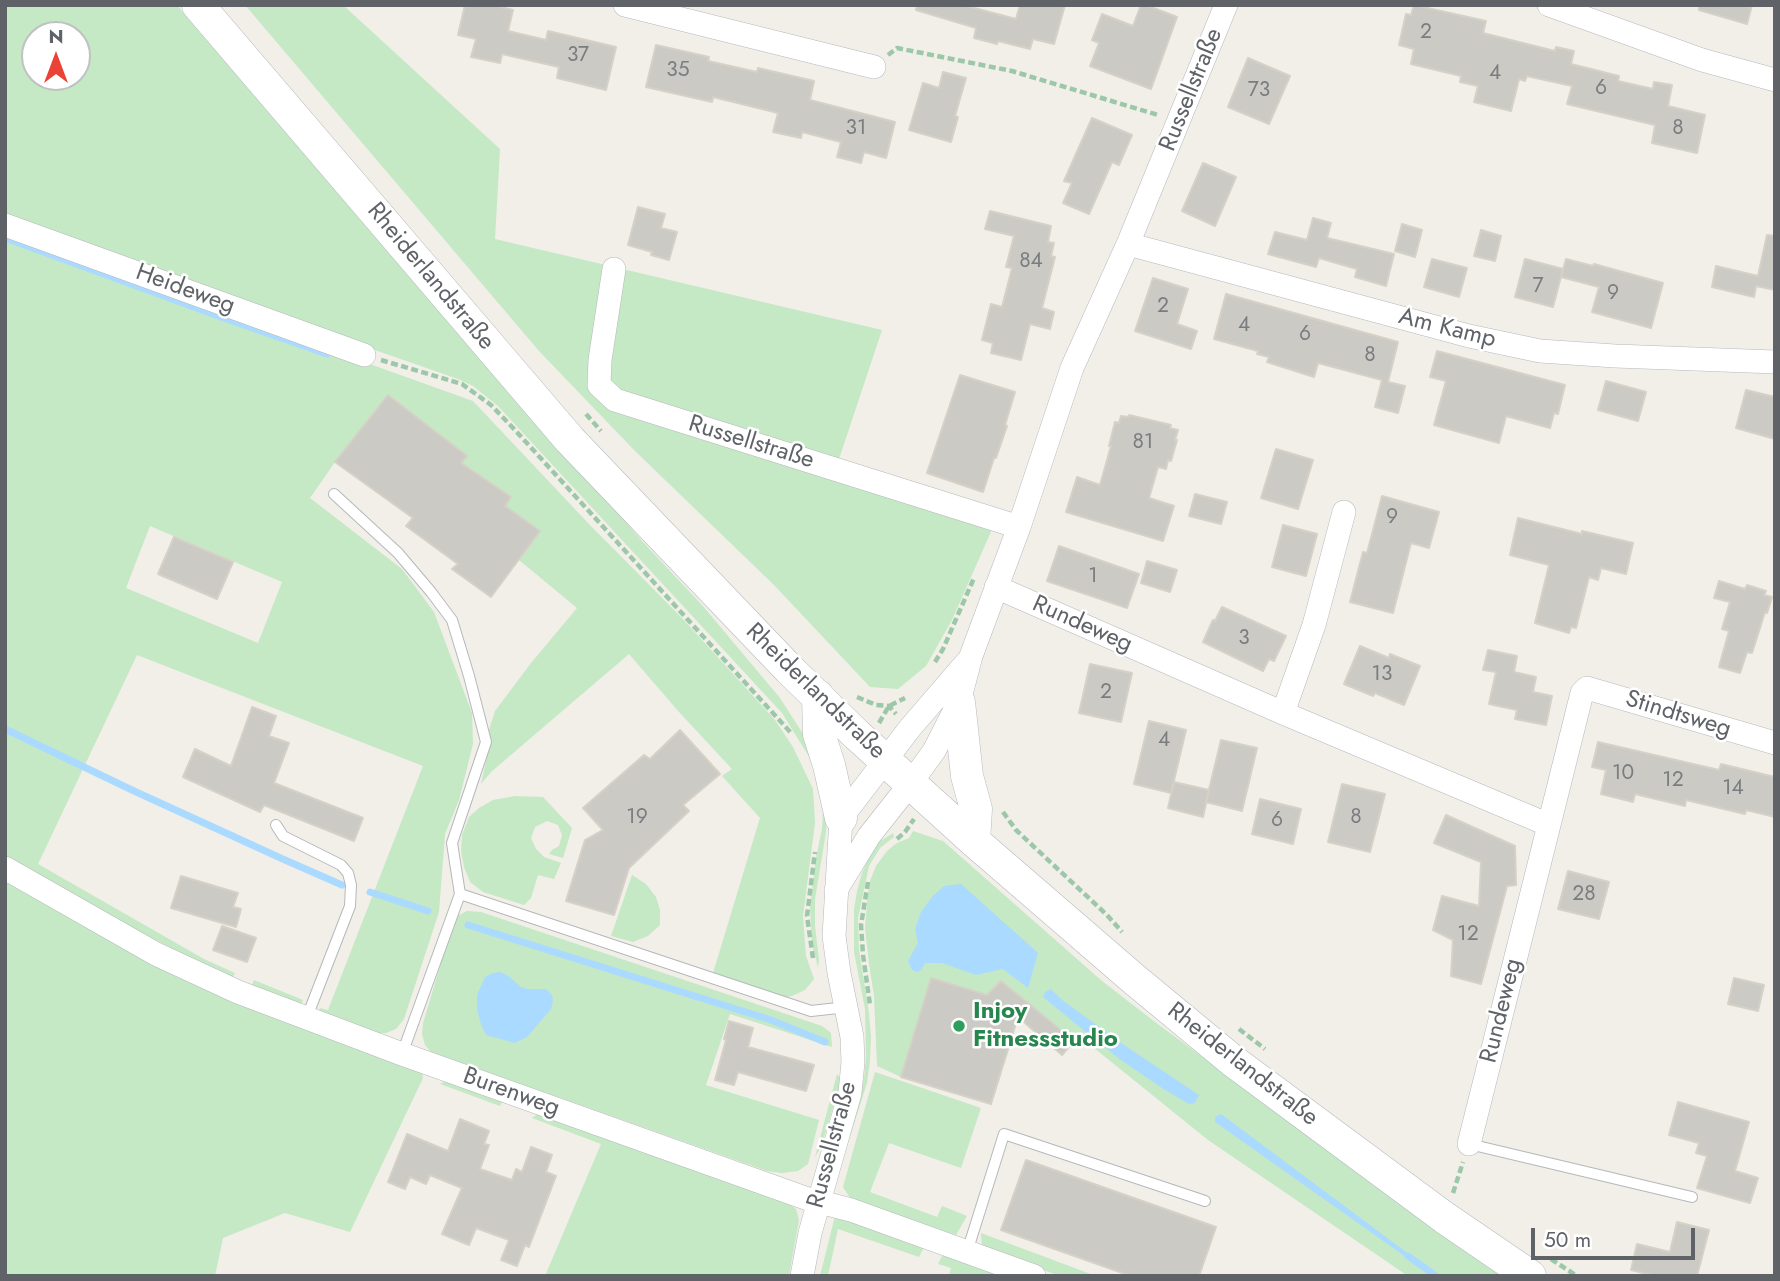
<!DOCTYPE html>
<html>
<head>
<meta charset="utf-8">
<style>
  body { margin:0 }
  #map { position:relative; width:1780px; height:1281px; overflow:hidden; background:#f1efe8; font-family:Jost,sans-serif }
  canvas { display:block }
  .frame { position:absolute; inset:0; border:7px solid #5f6368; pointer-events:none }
  .north { position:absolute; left:21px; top:21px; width:70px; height:70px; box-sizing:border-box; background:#fff; border:2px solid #bfc1c3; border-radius:50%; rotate:0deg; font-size:19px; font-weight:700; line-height:28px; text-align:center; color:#5f6368 }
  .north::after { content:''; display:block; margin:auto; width:24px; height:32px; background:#ea4335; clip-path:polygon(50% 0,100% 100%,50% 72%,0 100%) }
  .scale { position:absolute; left:1531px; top:1228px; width:164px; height:32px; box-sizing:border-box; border:4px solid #5f6368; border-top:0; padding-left:9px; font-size:21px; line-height:24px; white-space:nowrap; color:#5f6368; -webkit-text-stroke:5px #fff; paint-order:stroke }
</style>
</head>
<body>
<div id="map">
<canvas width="1780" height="1281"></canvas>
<div class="frame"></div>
<div class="north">N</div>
<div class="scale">50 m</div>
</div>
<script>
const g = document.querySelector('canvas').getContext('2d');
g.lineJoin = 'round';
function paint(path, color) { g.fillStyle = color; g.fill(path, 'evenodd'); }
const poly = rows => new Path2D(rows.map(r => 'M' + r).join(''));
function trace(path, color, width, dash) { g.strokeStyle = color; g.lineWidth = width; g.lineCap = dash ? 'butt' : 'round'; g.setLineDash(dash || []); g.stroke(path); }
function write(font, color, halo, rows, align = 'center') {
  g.font = font + ' Jost,sans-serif'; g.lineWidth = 5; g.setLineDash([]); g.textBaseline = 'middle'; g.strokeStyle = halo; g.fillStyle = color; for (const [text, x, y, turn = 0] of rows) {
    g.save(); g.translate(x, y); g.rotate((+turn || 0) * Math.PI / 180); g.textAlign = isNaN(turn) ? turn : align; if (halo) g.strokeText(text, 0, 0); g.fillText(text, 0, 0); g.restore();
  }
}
paint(poly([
  [5,5,177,5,421,290,565,451,642,541,702,605,780,698,814,751,816,776,808,755,782,713,498,406,473,386,458,379,5,221],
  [35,35,77,35,77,77,35,77],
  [245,5,343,5,500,149,495,239,882,330,837,465,998,516,952,620,926,666,898,689,870,687,774,585,634,450,539,351],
  [5,230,233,315,473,401,588,523,682,618,775,720,793,747,813,789,815,823,803,916,806,956,814,979,805,990,792,996,781,998,713,973,760,818,722,776,732,769,679,712,629,654,491,772,481,784,489,747,488,733,495,711,531,663,577,608,519,560,540,530,505,506,510,497,461,463,467,456,389,395,335,462,310,498,402,569,434,612,472,713,473,744,459,800,445,834,439,912,404,1019,396,1029,386,1033,379,1033,318,1013,320,1008,328,1010,423,766,137,655,38,864,204,959,235,973,232,979,148,936,5,856],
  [150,526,282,582,258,643,126,588],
  [819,790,827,807,826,832,815,899,815,926,819,960,818,968,812,943,810,908,816,858,822,829,823,812],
  [515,796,543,797,572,828,563,858,549,854,552,850,559,846,562,835,558,825,547,821,535,827,531,838,536,849,544,857,561,863,554,879,538,875,531,898,524,905,483,892,470,882,464,867,461,851,462,835,469,817,479,808,493,800],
  [913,831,943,841,1102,981,1159,1025,1339,1157,1509,1276,1408,1276,1208,1140,1078,1035,1074,1041,1002,981,987,995,931,978,901,1077,877,1066,874,996,869,964,865,928,867,903,870,881,876,866,887,851,897,843,909,838],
  [893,833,894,837,880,848,869,866,858,918,859,950,869,1013,871,1037,870,1061,867,1083,837,1178,836,1170,864,1079,866,1055,865,1009,854,952,854,909,857,891,862,873,870,855,879,842],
  [632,875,646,884,656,897,660,910,660,925,648,936,633,942,611,936],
  [5,880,421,1067,423,1078,350,1232,285,1213,223,1238,215,1276,5,1276],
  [467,911,481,912,822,1026,831,1033,832,1047,730,1014,706,1085,819,1120,808,1164,798,1171,782,1173,767,1171,431,1052,425,1045,422,1034,423,1023,452,927,457,916],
  [254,980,303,1000,300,1007,251,987],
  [875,1072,981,1108,961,1168,889,1143,870,1192,937,1217,942,1206,967,1216,956,1235,850,1198,843,1187],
  [837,1074,840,1078,839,1088,821,1147,815,1157],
  [449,1079,504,1098,500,1106,440,1084],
  [540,1112,788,1202,796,1209,799,1220,789,1276,545,1276,601,1144,532,1118],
  [835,1216,926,1243,919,1257,838,1229,828,1276,820,1276],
  [981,1233,1096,1276,1060,1276,982,1248],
  [949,1252,1015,1276,949,1276,951,1268,938,1264,942,1256]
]), '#c5e8c5');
paint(poly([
  [961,884,1038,953,1028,988,1003,969,976,975,942,963,925,963,921,970,917,972,912,970,908,961,918,943,915,929,921,912,932,897,944,886],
  [500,972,507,975,521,987,528,989,546,989,552,995,553,1001,551,1009,527,1037,515,1043,486,1035,481,1024,477,1009,477,995,485,977,493,973],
  [1051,989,1062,1000,1127,1047,1199,1095,1195,1103,1189,1104,1165,1090,1121,1060,1087,1033,1043,997,1045,992],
  [1221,1114,1414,1258,1413,1262,1215,1122,1215,1117]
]), '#aadaff');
trace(poly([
  [5,238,224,318,327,354],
  [5,729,134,791,285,860,342,885],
  [370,892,428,911],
  [468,925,771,1020,825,1042],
  [1408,1256,1436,1276]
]), '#aadaff', 7);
const building = poly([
  [465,5,493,5,513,10,508,31,546,40,548,31,616,47,606,90,557,78,559,67,502,54,500,63,471,57,476,39,458,35,465,5],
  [917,5,963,5,1016,19,1020,5,1065,5,1054,44,1033,39,1030,49,998,41,997,44,974,38,976,28,916,10,917,5],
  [1141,5,1146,5,1177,17,1151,89,1090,66,1099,43,1092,40,1102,14,1133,26,1141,5],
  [1414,5,1486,21,1483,33,1555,51,1556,47,1574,51,1571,64,1619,76,1618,81,1653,89,1654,82,1672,85,1668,106,1705,115,1697,153,1652,143,1655,125,1567,104,1572,86,1527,76,1525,81,1519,79,1511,111,1474,102,1478,86,1460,82,1461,76,1411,64,1414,49,1399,45,1406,14,1411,15,1414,5],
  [1699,5,1752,5,1747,24,1699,10,1699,5],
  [656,45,709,57,708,61,757,72,758,68,814,81,810,100,895,122,886,158,864,152,861,163,837,157,841,142,802,132,801,138,773,132,778,113,713,97,712,102,646,87,656,45],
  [1248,58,1290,76,1269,124,1228,107,1248,58],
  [943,72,966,78,955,116,958,117,951,142,909,130,923,83,939,88,943,72],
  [1092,118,1132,135,1119,165,1112,162,1089,214,1063,203,1072,183,1064,181,1092,118],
  [1203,163,1236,177,1215,226,1182,211,1203,163],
  [638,207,665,214,661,228,677,232,669,260,651,255,652,252,628,245,638,207],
  [990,211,1051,226,1048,242,1054,243,1051,256,1055,257,1042,308,1054,312,1050,329,1030,324,1021,360,991,353,993,343,982,340,991,304,1002,307,1012,268,1006,267,1014,236,985,229,990,211],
  [1313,218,1331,223,1327,238,1394,254,1386,286,1355,277,1357,269,1319,258,1316,267,1268,254,1275,232,1307,240,1313,218],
  [1402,224,1422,230,1415,257,1395,251,1402,224],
  [1481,230,1501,236,1495,261,1474,256,1481,230],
  [1767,235,1775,236,1775,290,1756,286,1754,297,1712,287,1716,266,1758,276,1767,235],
  [1432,259,1467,268,1459,297,1424,287,1432,259],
  [1525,259,1563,269,1553,307,1515,297,1525,259],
  [1566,259,1593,266,1594,264,1663,283,1651,328,1592,312,1599,287,1561,277,1566,259],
  [1153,278,1188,289,1177,324,1197,331,1191,349,1135,331,1153,278],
  [1226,294,1398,342,1388,382,1405,386,1398,413,1375,407,1382,380,1318,363,1314,377,1267,362,1269,357,1257,354,1258,351,1214,339,1226,294],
  [1437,351,1565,385,1558,414,1554,413,1550,428,1506,416,1499,443,1434,425,1446,381,1430,377,1437,351],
  [960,375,1015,392,1005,425,1007,426,996,458,994,458,983,492,927,473,960,375],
  [1606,381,1646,392,1638,421,1598,410,1606,381],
  [1746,390,1775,397,1775,439,1736,428,1746,390],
  [388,395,467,456,461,463,511,497,505,506,540,531,491,597,452,569,458,564,406,526,413,518,335,462,388,395],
  [1129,415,1171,425,1170,428,1178,430,1175,440,1177,440,1171,461,1168,460,1166,469,1158,467,1149,498,1174,506,1163,541,1066,512,1077,477,1100,485,1111,446,1109,446,1115,422,1119,423,1121,416,1128,417,1129,415],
  [1276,449,1313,460,1298,509,1261,498,1276,449],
  [1195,494,1227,502,1221,524,1189,516,1195,494],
  [1382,496,1439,512,1429,548,1411,543,1393,613,1350,602,1363,552,1367,553,1382,496],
  [1518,518,1582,534,1582,531,1633,543,1626,574,1601,568,1598,580,1589,577,1576,628,1571,627,1569,633,1535,623,1549,565,1510,555,1518,518],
  [1283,525,1317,534,1306,576,1272,567,1283,525],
  [174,537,233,562,217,599,158,574,174,537],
  [1059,546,1139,574,1127,608,1047,581,1059,546],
  [1147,561,1177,570,1170,592,1141,583,1147,561],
  [1719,581,1745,589,1747,585,1766,591,1764,595,1772,597,1767,613,1765,612,1752,653,1747,652,1740,673,1719,667,1729,631,1722,629,1730,602,1714,598,1719,581],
  [1222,607,1286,636,1274,661,1269,659,1263,671,1203,642,1213,620,1215,621,1222,607],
  [1360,646,1389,658,1390,654,1420,666,1404,705,1375,693,1373,696,1344,684,1360,646],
  [1488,650,1517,656,1514,672,1536,677,1533,692,1552,696,1546,725,1515,719,1517,710,1489,704,1496,672,1483,670,1488,650],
  [1090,664,1132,673,1121,722,1079,713,1090,664],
  [252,707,276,716,269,736,289,743,274,783,363,818,354,841,264,805,260,812,183,777,195,749,231,766,252,707],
  [1149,721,1186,730,1171,793,1134,784,1149,721],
  [680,730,720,774,683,805,689,811,629,868,614,915,566,901,585,840,603,830,583,808,644,755,650,759,680,730],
  [1221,740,1257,748,1242,811,1206,802,1221,740],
  [1598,742,1719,770,1721,764,1775,777,1775,817,1746,810,1745,814,1686,800,1685,806,1635,794,1633,802,1601,794,1606,770,1592,767,1598,742],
  [1174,782,1209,790,1203,817,1168,808,1174,782],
  [1342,784,1385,794,1370,852,1328,842,1342,784],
  [1260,799,1301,809,1293,844,1252,834,1260,799],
  [1446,815,1515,846,1516,885,1507,886,1481,984,1451,976,1453,940,1433,930,1442,896,1479,906,1481,862,1434,843,1446,815],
  [1568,871,1609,882,1599,919,1558,909,1568,871],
  [181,876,238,893,233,907,241,909,236,927,171,908,181,876],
  [222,926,256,938,247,962,213,950,222,926],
  [931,978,987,995,1001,981,1074,1041,1062,1055,1018,1017,991,1104,901,1077,931,978],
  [1734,978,1764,985,1758,1011,1728,1004,1734,978],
  [729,1021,753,1028,748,1047,814,1065,806,1091,738,1072,734,1085,715,1080,726,1040,724,1039,729,1021],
  [1678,1102,1749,1122,1735,1171,1758,1178,1750,1203,1697,1188,1707,1156,1696,1153,1699,1143,1669,1135,1678,1102],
  [460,1119,489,1131,484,1144,489,1145,480,1169,512,1180,516,1169,522,1172,531,1147,552,1155,546,1172,556,1176,529,1247,525,1245,517,1266,501,1260,509,1240,476,1228,469,1245,442,1234,462,1188,430,1175,426,1184,410,1177,405,1189,388,1182,407,1134,448,1151,460,1119],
  [1026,1160,1216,1227,1199,1276,1131,1276,1001,1230,1026,1160],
  [1677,1222,1709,1230,1697,1276,1656,1276,1631,1270,1637,1244,1670,1252,1677,1222]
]);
paint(building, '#cccac5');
trace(building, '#d6d1c6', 2);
const lane = poly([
  [334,494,398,553,431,592,452,620,469,676,486,742,452,843,460,894,402,1054],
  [276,825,283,836,341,865,348,873,351,885,350,906,307,1017],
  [460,894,811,1011,847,1007],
  [1469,1144,1692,1197],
  [967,1252,1004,1134,1205,1201]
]);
const street = poly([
  [625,5,874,67],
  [1549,5,1702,60,1775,80],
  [5,225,364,355],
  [1128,244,1469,336,1540,351,1615,356,1775,362],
  [614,269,600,360,599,385,615,400,1019,527],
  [996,587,1283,713,1549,825,1469,1144],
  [1283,713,1314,625,1344,512],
  [1549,825,1582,693,1587,688,1775,743],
  [5,868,156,954,238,992,402,1054,808,1199,851,1210,1034,1276],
  [836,890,869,836,910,784,934,751,959,702,971,656,1019,527,1072,368,1128,244,1226,5],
  [802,1276,810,1233,850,1093,853,1062,852,1037,839,973,834,936,841,818,910,728,966,663]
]);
const secondary = poly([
  [198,5,570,440,789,669,857,735,974,841,1135,980,1233,1061,1445,1218,1530,1276],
  [818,696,819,734,829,765,841,818],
  [959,702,967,776,976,809,974,841]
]);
trace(lane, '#b5b8bc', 12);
trace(street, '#b5b8bc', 24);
trace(secondary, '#b6babf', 33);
trace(poly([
  [888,55,897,48,1012,71,1158,115],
  [381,360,462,384,491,405,515,430,792,734],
  [586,414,601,431],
  [935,662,943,649,974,578],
  [857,697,876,705,889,706,896,714],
  [879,723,889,706,905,698],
  [1003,812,1016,830,1107,915,1122,932],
  [897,839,905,832,914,819],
  [868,882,861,925,863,955,870,1005],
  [813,958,807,916,815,852],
  [1239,1029,1265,1049],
  [1453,1193,1463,1162],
  [1551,1259,1577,1276]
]), '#9cc7a9', 4.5, [7, 3.5]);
trace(lane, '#fff', 10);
trace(street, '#fff', 23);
trace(secondary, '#fff', 32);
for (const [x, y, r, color] of [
  [959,1026,7,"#2e9e5b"]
]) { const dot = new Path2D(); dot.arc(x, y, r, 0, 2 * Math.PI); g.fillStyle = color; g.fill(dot); trace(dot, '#fff', 2.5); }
write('21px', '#7a7d7f', null, [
  ["2",1426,33],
  ["37",578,56],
  ["35",678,71],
  ["4",1495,74],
  ["6",1601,89],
  ["73",1259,91],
  ["31",856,129],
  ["8",1678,129],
  ["84",1031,262],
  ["7",1538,287],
  ["9",1613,294],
  ["2",1163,307],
  ["4",1244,326],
  ["6",1305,335],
  ["8",1370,356],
  ["81",1143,443],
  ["9",1392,518],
  ["1",1093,577],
  ["3",1244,639],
  ["13",1382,675],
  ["2",1106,693],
  ["4",1164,741],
  ["10",1623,774],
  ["12",1673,781],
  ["14",1733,789],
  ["19",637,818],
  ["8",1356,818],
  ["6",1277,821],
  ["28",1584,895],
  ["12",1468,935]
]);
write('24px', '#5f6368', '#fff', [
  ["Russellstraße",1192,90,-68],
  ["Rheiderlandstraße",430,277,50],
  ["Heideweg",185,290,20],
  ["Am Kamp",1447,329,14],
  ["Russellstraße",751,443,17],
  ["Rundeweg",1082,625,24],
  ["Rheiderlandstraße",815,692,44],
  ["Stindtsweg",1678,715,17],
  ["Rundeweg",1502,1011,-76],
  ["Rheiderlandstraße",1242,1065,38],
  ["Burenweg",511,1093,20],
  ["Russellstraße",833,1145,-75]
]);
write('bold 24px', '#27864d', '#fff', [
  ["Injoy",973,1012],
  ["Fitnessstudio",973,1040]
], 'left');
</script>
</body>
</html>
